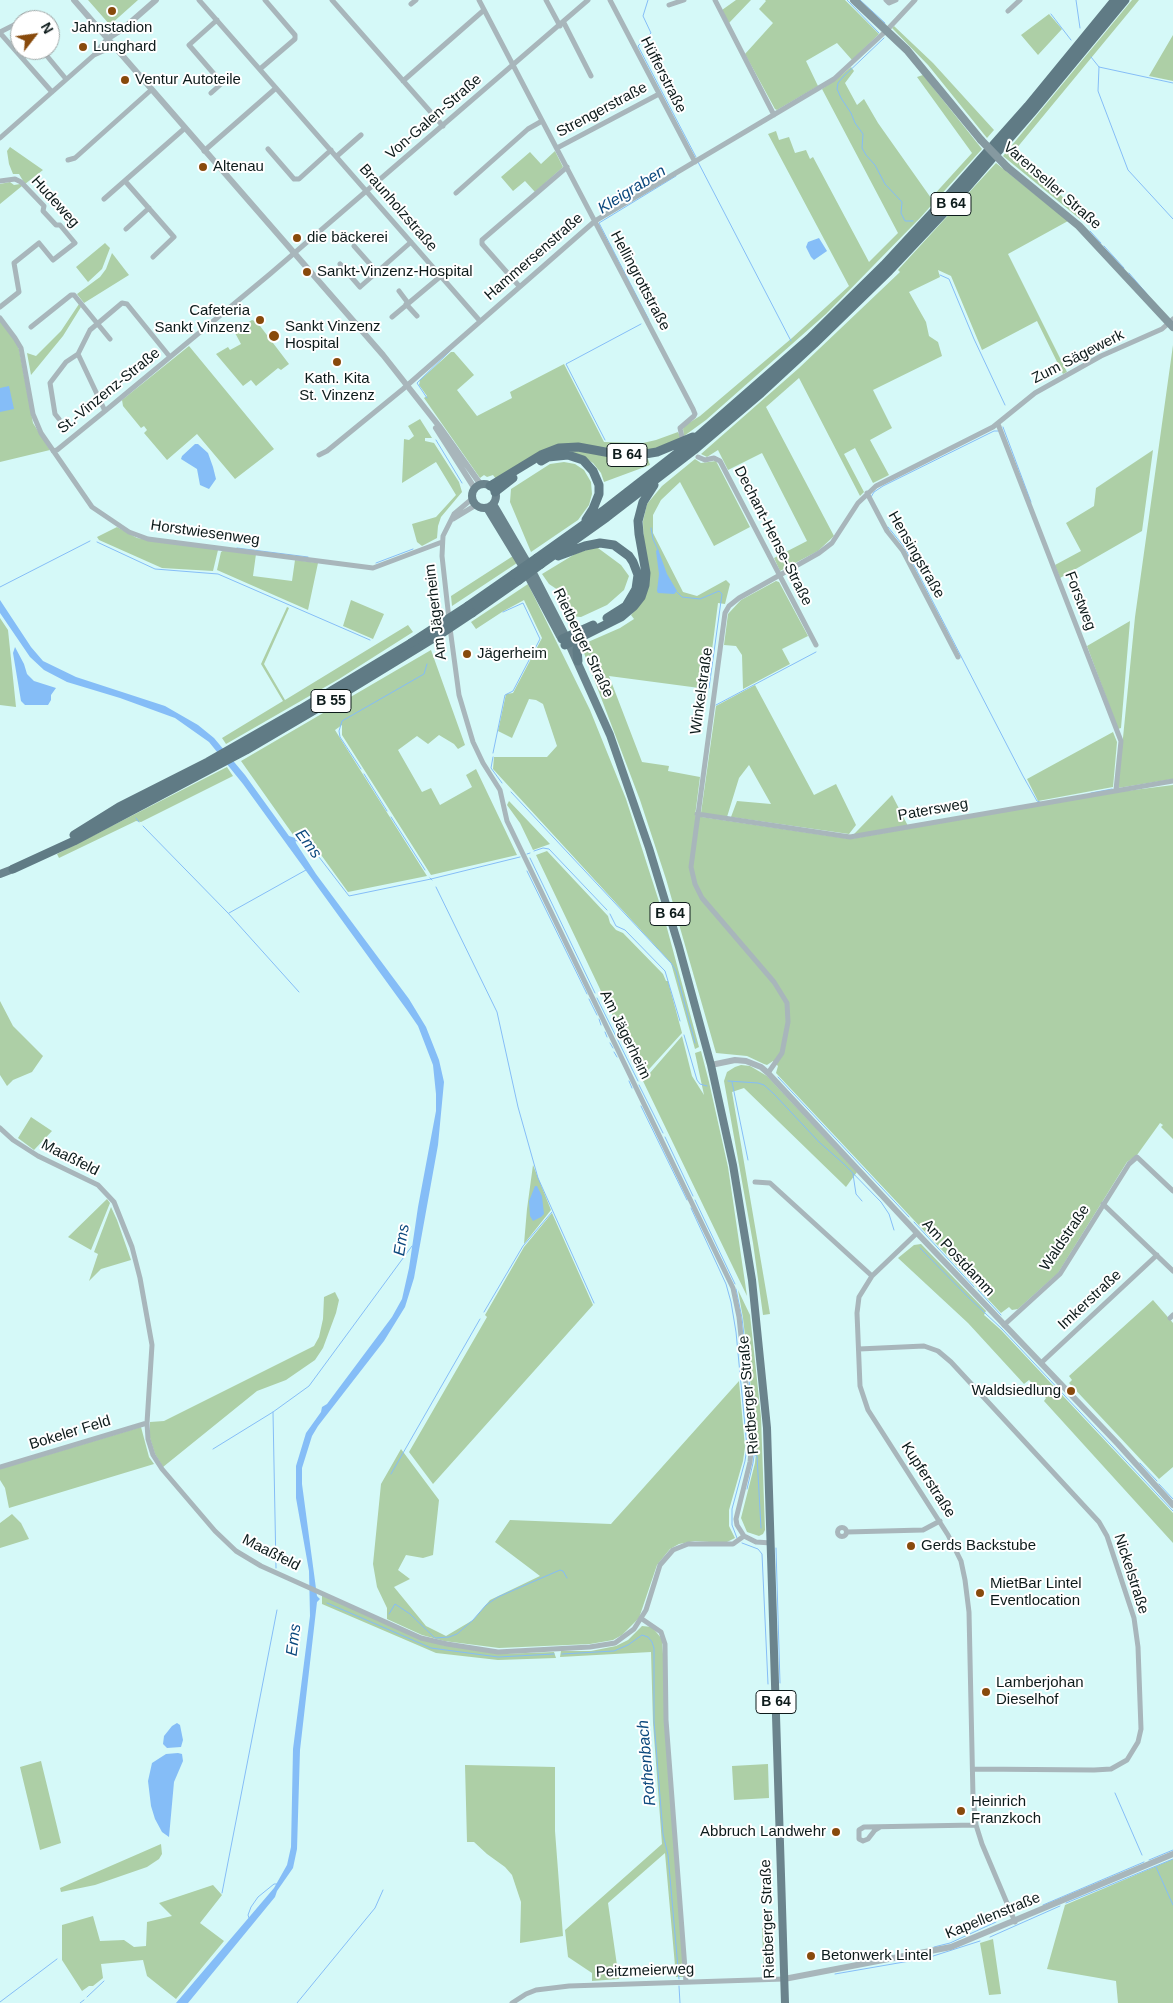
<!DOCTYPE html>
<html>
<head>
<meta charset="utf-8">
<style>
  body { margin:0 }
  #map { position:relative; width:1173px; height:2003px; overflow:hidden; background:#d5f9f8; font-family:Helvetica,sans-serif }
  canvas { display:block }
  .north { position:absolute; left:10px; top:10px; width:50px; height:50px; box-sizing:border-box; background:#fff; border:1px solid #9ea4a4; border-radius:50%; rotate:60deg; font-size:14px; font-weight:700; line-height:20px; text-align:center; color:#0d1b1b }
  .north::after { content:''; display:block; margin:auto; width:18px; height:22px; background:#884a0c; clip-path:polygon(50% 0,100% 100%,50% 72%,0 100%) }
</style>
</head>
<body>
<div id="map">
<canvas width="1173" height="2003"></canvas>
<div class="north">N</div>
</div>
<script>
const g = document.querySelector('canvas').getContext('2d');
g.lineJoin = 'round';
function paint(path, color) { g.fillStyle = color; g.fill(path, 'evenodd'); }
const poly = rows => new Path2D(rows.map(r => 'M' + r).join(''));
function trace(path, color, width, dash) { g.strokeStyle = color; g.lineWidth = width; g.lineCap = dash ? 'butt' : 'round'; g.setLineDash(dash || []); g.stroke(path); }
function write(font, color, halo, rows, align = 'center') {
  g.font = font + ' Helvetica,sans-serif'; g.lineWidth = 4; g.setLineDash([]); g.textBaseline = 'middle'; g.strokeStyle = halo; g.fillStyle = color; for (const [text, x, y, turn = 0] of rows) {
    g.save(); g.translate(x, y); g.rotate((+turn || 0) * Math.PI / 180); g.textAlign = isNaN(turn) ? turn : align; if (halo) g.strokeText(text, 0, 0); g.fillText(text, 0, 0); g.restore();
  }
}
paint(poly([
  [88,0,138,0,110,25],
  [736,0,751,0,729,23,722,10],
  [765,0,845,0,879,34,852,60,837,43,806,61,818,86,777,110,775,109,745,54,773,23,759,9,766,1],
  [1132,0,1139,0,1016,149,1055,190,1083,215,1080,219,1003,156],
  [1049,14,1062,29,1038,55,1021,35],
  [894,26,933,63,994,130,987,138,928,65,892,28],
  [1173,35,1173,81,1149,76],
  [851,67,854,71,845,83,857,105,864,99,878,123,931,198,972,153,917,77,923,75,982,149,920,218,826,314,706,420,684,436,683,429,684,426,700,416,792,338,849,286,768,134,776,131,779,140,789,137,795,153,806,150,810,159,813,157,869,262,898,233,822,89,838,78],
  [10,147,43,170,25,184,19,174,13,174,9,164,7,151],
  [555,151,563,167,535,192,525,181,513,191,501,177,530,152,541,164],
  [996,163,1068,221,1008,254,1067,372,1063,374,1037,321,982,350,951,276,938,270,940,277,909,292,926,322,929,336,938,342,942,356,873,390,892,428,870,440,889,475,873,483,855,448,844,454,864,492,860,496,799,378,766,407,834,536,818,551,780,571,774,558,807,541,762,453,728,470,718,450,707,457,701,454,799,368,900,272,898,270],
  [10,182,14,185,20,184,22,186,0,204,0,184],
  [105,243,110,248,102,269,88,282,76,267],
  [112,253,129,275,84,303,77,294,100,277,106,269],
  [79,304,81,307,63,336,31,375,27,353,36,356,61,331],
  [252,320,257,322,289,364,281,370,278,368,256,386,251,380,243,386,216,354,228,347,230,350,241,344,234,331],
  [0,321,14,338,19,349,33,423,50,450,0,462],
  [1173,345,1173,779,1118,788,1135,617],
  [189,346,274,449,235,479,197,434,167,460,144,433,147,430,144,426,141,428,123,406,122,400],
  [451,352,454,352,474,375,457,390,477,416,512,398,510,392,564,364,604,442,643,443,656,440,678,432,681,438,656,449,631,452,579,444,496,479,493,475,487,477,484,475,480,478,424,398,427,396,419,385,420,380],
  [420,419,432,438,425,438,425,441,434,443,459,482,462,492,441,517,438,526,437,538,422,546,417,542,412,524,436,517,456,495,436,462,402,483,404,439,409,440,414,436,408,426],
  [577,449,615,457,648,459,650,465,604,482,601,473,593,463,582,456,569,452],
  [1153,450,1142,531,1060,578,1055,565,1081,551,1066,523,1094,506,1096,488],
  [695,459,701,463,716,461,750,527,714,546,680,482,661,500,653,515,653,533,683,592,697,596,726,580,730,584,725,604,718,603,707,689,609,676,642,762,669,766,668,771,700,777,695,816,850,839,1118,792,1173,785,1173,1139,1161,1127,1163,1125,1160,1123,1137,1155,1127,1162,1058,1273,1018,1309,1012,1310,1009,1307,1001,1313,776,1073,778,1066,773,1061,767,1065,764,1064,747,1056,716,1053,666,879,640,800,584,653,588,642,620,628,634,619,631,615,645,598,643,521,647,504,662,486],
  [564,462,575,464,584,470,591,482,592,494,589,505,578,520,531,552,510,502,511,489,550,464],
  [117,527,137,538,218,550,213,571,162,568,99,540,97,537],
  [592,548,598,548,621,565,629,576,624,590,607,605,581,617,568,616,558,590,549,584,542,574,575,554],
  [224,550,256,554,253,576,292,581,295,560,318,563,308,610,217,570,221,552],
  [513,556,517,563,452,606,451,596],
  [776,581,779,582,808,636,782,649,790,664,743,689,742,655,736,646,724,645,728,614,741,600],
  [528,584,590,710,626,799,664,917,699,1047,695,1049,671,963,493,769,494,757,547,757,557,746,543,704,536,700,529,699,512,738,498,731,506,694,513,693,542,638,524,600,502,612,476,629,471,622],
  [351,600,384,614,373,639,343,626],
  [287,607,289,608,264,664,285,700,408,625,413,632,339,679,226,744,222,738,283,701,261,664],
  [0,618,8,630,16,707,0,705],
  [1130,621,1121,728,1118,729,1087,646],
  [431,650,465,745,458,749,454,744,439,735,428,744,417,736,398,750,422,792,431,788,440,805,472,787,466,775,476,769,517,855,431,875,342,735,342,725,335,730,427,876,348,892,311,841,294,836,241,761],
  [755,685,814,795,836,784,856,825,849,834,731,817,737,801,771,804,749,765,739,778,727,817,701,813,716,706],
  [1113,732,1117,742,1113,787,1038,801,1027,779],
  [227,767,233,776,141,822,136,821,59,858,57,854],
  [892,795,908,826,853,835,858,830],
  [509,801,550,844,533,850,520,823,507,805],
  [547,851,608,916,610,923,616,930,623,933,663,974,666,981,668,981,682,1033,642,1077,536,855],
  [0,1001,13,1026,43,1056,32,1072,13,1080,7,1086,0,1075],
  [682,1036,692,1076,704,1095,695,1053,701,1051,709,1082,728,1167,747,1296,643,1081],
  [741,1065,750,1066,767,1076,857,1172,846,1187,744,1088,732,1092,770,1314,763,1315,753,1243,724,1081,727,1072,735,1067],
  [31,1117,52,1131,34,1150,18,1138],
  [533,1165,551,1210,524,1244,527,1209],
  [107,1199,110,1203,91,1250,68,1237],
  [111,1207,117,1220,131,1260,101,1269,89,1281,98,1254,94,1252],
  [552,1213,593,1305,433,1484,409,1452,487,1317,485,1315,524,1247],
  [921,1244,986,1311,984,1315,1001,1330,1173,1513,1173,1543,1044,1401,1046,1398,1029,1380,1024,1384,968,1323,898,1258,914,1245],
  [738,1290,750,1315,761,1417,765,1530,763,1534,759,1536,747,1532,741,1518,755,1463,757,1441,743,1318],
  [335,1292,339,1300,336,1313,323,1348,315,1360,286,1380,257,1391,163,1467,155,1454,150,1438,150,1422,164,1421,314,1346,319,1337,323,1319,324,1297],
  [1153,1300,1173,1323,1173,1467,1159,1479,1069,1383,1072,1380,1069,1376],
  [739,1381,745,1447,743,1461,729,1510,729,1526,735,1538,725,1543,695,1541,679,1544,670,1549,657,1565,639,1618,622,1635,613,1640,590,1644,499,1648,444,1641,422,1635,387,1619,387,1608,377,1587,373,1564,381,1484,401,1449,439,1500,433,1555,423,1558,406,1555,398,1570,410,1579,394,1587,426,1626,446,1636,473,1620,490,1600,540,1576,495,1542,510,1520,611,1524],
  [141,1427,149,1457,154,1464,9,1508,5,1488,0,1480,0,1469],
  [12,1514,21,1523,29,1539,0,1548,0,1523],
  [322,1595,442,1645,499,1654,554,1652,556,1658,498,1660,436,1653,322,1604],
  [642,1626,652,1627,662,1639,684,1977,676,1977,665,1853,608,1903,619,1979,592,1981,592,1973,568,1957,565,1930,662,1844,653,1723,651,1652,560,1657,561,1651,591,1651,616,1646,628,1640],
  [41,1761,61,1843,40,1850,20,1767],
  [768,1764,769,1798,734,1800,732,1766],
  [465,1765,555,1767,555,1831,563,1936,520,1943,521,1902,512,1875,505,1867,487,1854,474,1842,467,1842],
  [161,1844,162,1854,159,1859,147,1867,95,1885,61,1892,60,1888],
  [1173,1859,1173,2003,1118,2003,1116,1981,1047,1969,1065,1905],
  [213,1885,222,1895,200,1923,224,1941,176,1999,147,1976,143,1960,101,1964,103,1978,93,1986,89,1986,82,1991,62,1960,62,1925,93,1916,100,1941,124,1940,134,1947,146,1946,147,1922,172,1916,159,1903],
  [773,1926,774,1966,773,1966,773,1975,764,1975,762,1928],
  [993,1939,1001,1994,989,1995,980,1943]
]), '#adcfa6');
paint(poly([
  [819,238,827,251,814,260,811,257,806,247,808,242],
  [9,386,14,409,0,412,0,388],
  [195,444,198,444,208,453,213,467,216,479,209,489,200,485,197,469,181,459,182,456],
  [658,549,667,574,677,591,674,594,658,593,657,591,659,574,656,551],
  [0,600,31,647,43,661,76,677,165,706,198,725,214,738,245,775,289,836,295,838,296,843,316,874,409,999,426,1027,439,1060,444,1082,438,1145,414,1278,405,1307,384,1341,318,1426,312,1436,302,1468,302,1484,317,1596,320,1599,317,1602,300,1750,297,1849,293,1868,277,1891,275,1897,188,2003,176,2003,274,1888,287,1865,291,1847,293,1749,310,1616,309,1571,296,1498,296,1466,306,1433,321,1412,322,1407,327,1404,392,1317,402,1299,409,1268,418,1207,436,1111,436,1094,433,1065,418,1026,407,1010,243,784,209,742,175,718,120,698,67,682,44,670,30,657,0,613],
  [15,647,24,664,27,674,34,681,56,688,51,695,51,700,48,705,25,705,21,701,13,653],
  [535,1186,537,1186,542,1196,544,1214,541,1217,533,1221,530,1216,529,1201],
  [177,1723,180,1725,183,1740,181,1747,167,1748,163,1744,164,1736,172,1726],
  [178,1753,182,1754,183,1761,174,1782,169,1837,162,1832,155,1819,151,1806,148,1781,152,1763,166,1754]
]), '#85bdf7');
trace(poly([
  [648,0,643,16,651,33,638,46,696,157],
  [847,0,879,33],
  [860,0,885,23],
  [1076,0,1080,28],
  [1051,14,1071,40],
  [884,38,843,77,838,83,837,89,841,98,851,113,855,123,863,134,862,148,866,155,875,165,885,184,902,202,901,213,905,221,913,221],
  [1091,57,1099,67,1173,83],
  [1099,67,1098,91,1128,170,1173,219],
  [698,162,791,341],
  [1090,231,1101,243],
  [1104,246,1124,268],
  [1129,273,1147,294],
  [940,275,949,279,974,339,1005,405],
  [649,320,599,223,676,176],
  [427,398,417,383,450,351],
  [1003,427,1031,502],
  [436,440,462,483],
  [605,440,566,364,641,324],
  [871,497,874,492,883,486,994,431,998,431],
  [888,527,905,548,1023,776,1037,801,1040,802],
  [651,528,653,539,658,550],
  [97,542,155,569,218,574,370,640],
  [237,548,308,557],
  [376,563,413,549],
  [0,587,90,541],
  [677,592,682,597,700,599,719,591,722,594,709,688],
  [716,705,816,652],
  [493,753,505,695,513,691,540,639,523,603,503,612],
  [493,757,491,768,502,783],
  [361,769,340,737,339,731,342,721,424,674,427,664],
  [364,774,387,811],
  [511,792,671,963,676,971,695,1043],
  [1091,793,1112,789],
  [391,817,425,870],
  [136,818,139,822],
  [143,826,228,913,299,992],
  [294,840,309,844,349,896,431,879,520,857],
  [534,851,543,848,549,849,607,910],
  [527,854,530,853],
  [530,858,595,993],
  [527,871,587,994],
  [430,878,432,880],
  [436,887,497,1012,518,1107,538,1178,594,1303],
  [229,913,306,870],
  [610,914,616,926,625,930,665,971,680,1021],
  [597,998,638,1081],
  [589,999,597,1015],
  [599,1019,601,1025],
  [605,1032,607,1037],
  [684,1035,697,1080,700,1084,707,1086],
  [610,1043,613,1048],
  [614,1052,617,1057],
  [778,1077,909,1217],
  [629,1081,632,1088],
  [728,1081,758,1083,764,1085,774,1094,819,1142,844,1164,881,1202,889,1214,894,1230],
  [732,1082,748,1160],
  [639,1085,663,1133],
  [641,1106,687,1200],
  [665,1137,693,1196],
  [853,1174,856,1194,862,1201],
  [695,1200,735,1284],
  [691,1208,726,1284,731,1302,736,1332,747,1447,745,1461,732,1509,732,1525,737,1538],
  [914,1222,974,1287],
  [920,1248,969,1298,1002,1329,1173,1511],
  [736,1289,742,1318,756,1442,753,1463,747,1489],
  [978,1290,1001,1315],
  [484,1312,523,1246,552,1212],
  [273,1412,276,1568],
  [213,1449,273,1412,309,1386,412,1246],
  [755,1455,757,1456,761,1528],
  [1140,1463,1157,1481],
  [391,1474,480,1319],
  [1159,1484,1173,1499],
  [742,1543,758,1549,762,1554,768,1684],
  [776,1548,780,1683],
  [327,1603,431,1648,498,1657,554,1654],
  [389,1614,395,1604,410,1614,435,1638,449,1637,457,1634,473,1620,486,1605,498,1597,560,1570,563,1571,567,1578],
  [562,1654,614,1651,628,1645,642,1635,648,1637,652,1642,654,1648,654,1721,663,1834,668,1855,679,1979],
  [1115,1793,1142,1855],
  [1149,1860,1173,1850],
  [1156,1867,1173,1905],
  [222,1893,277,1610],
  [1066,1903,1173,1859],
  [1043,1905,1144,1862],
  [249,1918,248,1915,251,1907,258,1897,274,1884,278,1884],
  [990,1937,1060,1906],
  [934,1947,950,1943,996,1922],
  [835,1974,927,1958,980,1941],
  [679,1986,680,2003],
  [87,1997,104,1981],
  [0,2002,57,1959],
  [80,2003,84,2000],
  [297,2003,375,1908,383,1890]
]), '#85bdf7', 1);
trace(poly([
  [199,0,480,321],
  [332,0,443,126],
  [479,0,693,409,695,414,694,416,680,428,682,437],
  [546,0,560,26],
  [610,0,695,162],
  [715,0,774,115],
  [886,0,889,3,896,0],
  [411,4,416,0],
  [669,5,684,0],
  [1008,11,1020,0],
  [564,23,591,76],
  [0,32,20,22],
  [0,33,52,92],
  [42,50,66,79],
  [94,55,107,39],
  [260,69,295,39,295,35,265,0],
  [403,81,484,10],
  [211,93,221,84,221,82,189,45,217,20],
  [0,138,94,55,103,51,111,44],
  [557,148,659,94],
  [268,149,294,179,299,179,331,150],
  [204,151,276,88],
  [337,156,361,135],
  [68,160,75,158,151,90],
  [0,181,15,179,21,182,44,206,43,211,56,225,60,225,75,243,53,260,39,243,14,263,19,292,0,307],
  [125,181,174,237,153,257],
  [456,193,528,129,542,121],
  [104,199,185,128],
  [126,229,149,208],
  [354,246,377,272],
  [340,264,360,287,411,242],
  [519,286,482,244,482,240,567,167],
  [399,291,408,303],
  [406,304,417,316],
  [392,317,441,276],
  [0,318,15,338,21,348,33,414,41,433,92,507,129,532,148,539,373,568,442,542],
  [31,327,71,295,74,295,110,339],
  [78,354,105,411],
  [59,419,55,414,50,383,66,362,78,354,90,330,122,303,127,304,170,357],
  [998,424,1121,741,1116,790],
  [53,451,57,450,105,411,270,274,588,0],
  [319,455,327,451,403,389,595,221,834,79,887,30,915,0],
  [698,457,705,460,714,458,720,461,816,645],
  [867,493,887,531,903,551,958,657],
  [453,519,476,505],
  [449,619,442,556,443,536,454,514,473,498],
  [450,628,459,695,473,742,483,763,500,790,507,821,733,1288,739,1317,752,1441,750,1462,736,1519,737,1525,744,1536,756,1542,771,1543],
  [697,814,850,837,1173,781],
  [768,1073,782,1053,788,1022,787,1003,774,982,702,898,695,884,691,867,725,613,729,606,739,598,819,553,832,543,858,503,876,486,993,427,1035,393,1101,356,1162,329,1173,319],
  [0,1128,13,1140,38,1156,98,1185,114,1202,132,1247,140,1278,152,1345,147,1423,148,1439,153,1455,162,1469,215,1531,236,1551,261,1566,421,1638,447,1644,498,1652,590,1647,615,1643,634,1629,646,1610,660,1565,673,1550,688,1544,733,1544,744,1536],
  [755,1182,770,1183,872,1276],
  [1103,1204,1173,1271],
  [917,1233,872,1276,859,1297,857,1313,860,1386,868,1410,948,1535,961,1561,965,1580,969,1612,973,1797,976,1825,982,1844,1015,1922],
  [1170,1318,1173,1315],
  [1004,1325,1060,1274,1129,1164,1137,1157,1173,1191],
  [859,1349,924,1346,938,1351,951,1362,1099,1522,1107,1536,1134,1618,1138,1647,1141,1729,1138,1742,1127,1760,1111,1769,1094,1770,973,1769],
  [1041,1363,1157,1255],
  [0,1467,147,1423],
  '837.5 1532a4.5 4.5 0 1 1 9 0a4.5 4.5 0 1 1-9 0Z',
  [847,1532,923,1530,940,1521],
  [642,1619,661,1632,665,1644,666,1720,686,1982],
  [880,1827,875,1830,868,1839,863,1841,859,1839,859,1830,864,1827,976,1825],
  [512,2003,526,1994,536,1990,569,1986,784,1979]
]), '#a8b6bb', 5);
trace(poly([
  [74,0,383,355,439,426,481,485],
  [107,39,124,28,156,0],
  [436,428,475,489],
  [711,1065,735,1060,746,1061,761,1067,768,1073,917,1233,1118,1444,1173,1505],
  [784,1979,951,1947,1173,1854]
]), '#a8b6bb', 6);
trace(poly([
  [854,0,907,50,981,140],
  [1007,167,1079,226,1173,327]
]), '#8599a0', 8);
trace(poly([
  '472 496a12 12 0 1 1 24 0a12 12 0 1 1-24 0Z',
  [493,504,531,569,566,637,610,735,649,848,679,947,711,1065,733,1165,752,1280,767,1428,785,2003],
  [487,508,526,572,560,636],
  [0,874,13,869]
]), '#6b848d', 8);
trace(poly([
  [541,461,548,457,568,455,583,460,593,471,599,485,599,494,593,509,586,520],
  [490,486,541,455,559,448,578,447,616,454,645,454,657,452,693,437],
  [495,492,513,478],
  [558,556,585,546,600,543,614,545,629,556,633,562,638,575,636,589,626,606,607,618],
  [537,558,603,511,689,444,809,339,884,265,949,195,1028,106,1115,0],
  [541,564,607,517,694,450,761,393,814,344,889,271,955,201,1033,111,1125,0],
  [468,606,514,574],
  [472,613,519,580],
  [562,639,593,625],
  [565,645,621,617,634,606,641,597,645,585,646,573,639,534,638,521,643,502,654,485],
  [578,661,577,650,581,637],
  [74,835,119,807,208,762,301,709,411,643],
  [13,869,74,841,246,750,350,689,442,633]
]), '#607b85', 9);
trace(poly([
  [981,140,1007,167]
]), '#8599a0', 8);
trace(poly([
  [514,574,537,558],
  [519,580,541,564],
  [442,633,472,613],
  [411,643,468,606]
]), '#607b85', 9);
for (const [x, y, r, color] of [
  [112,11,5,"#884a0c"],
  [83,47,5,"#884a0c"],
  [125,80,5,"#884a0c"],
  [203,167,5,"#884a0c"],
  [297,238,5,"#884a0c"],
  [307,272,5,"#884a0c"],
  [260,320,5,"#884a0c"],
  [274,336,6,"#884a0c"],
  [337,362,5,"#884a0c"],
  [467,654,5,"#884a0c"],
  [1071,1391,5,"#884a0c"],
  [911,1546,5,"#884a0c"],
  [980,1593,5,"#884a0c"],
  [986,1692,5,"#884a0c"],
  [961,1811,5,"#884a0c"],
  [836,1832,5,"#884a0c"],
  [811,1956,5,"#884a0c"]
]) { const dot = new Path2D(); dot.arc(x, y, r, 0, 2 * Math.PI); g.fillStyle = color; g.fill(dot); trace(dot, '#fff', 2); }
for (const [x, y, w] of [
  [951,204,40],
  [627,455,40],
  [331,701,40],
  [670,914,40],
  [776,1702,40]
]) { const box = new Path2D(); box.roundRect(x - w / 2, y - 11.5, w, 23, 4); g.fillStyle = '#fff'; g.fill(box); trace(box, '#0d1b1b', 1); }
write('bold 14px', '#0d1b1b', null, [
  ["B 64",951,204],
  ["B 64",627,455],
  ["B 55",331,701],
  ["B 64",670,914],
  ["B 64",776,1702]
]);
write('15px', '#0d1b1b', '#fff', [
  ["Jahnstadion",112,28,"center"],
  ["Lunghard",93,47],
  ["Ventur Autoteile",135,80],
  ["Altenau",213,167],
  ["die bäckerei",307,238],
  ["Sankt-Vinzenz-Hospital",317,272],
  ["Cafeteria",250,311,"right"],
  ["Sankt Vinzenz",250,328,"right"],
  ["Sankt Vinzenz",285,327],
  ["Hospital",285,344],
  ["Kath. Kita",337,379,"center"],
  ["St. Vinzenz",337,396,"center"],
  ["Jägerheim",477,654],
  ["Waldsiedlung",1061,1391,"right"],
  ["Gerds Backstube",921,1546],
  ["MietBar Lintel",990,1584],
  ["Eventlocation",990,1601],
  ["Lamberjohan",996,1683],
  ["Dieselhof",996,1700],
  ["Heinrich",971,1802],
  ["Franzkoch",971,1819],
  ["Abbruch Landwehr",826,1832,"right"],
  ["Betonwerk Lintel",821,1956]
], 'left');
write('15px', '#0d1b1b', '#fff', [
  ["Hüfferstraße",663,75,63],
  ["Strengerstraße",602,110,-28],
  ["Von-Galen-Straße",434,117,-41],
  ["Varenseller Straße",1052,186,41],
  ["Hudeweg",55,202,48],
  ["Braunholzstraße",398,208,49],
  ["Hammersenstraße",534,257,-41],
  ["Hellingrottstraße",640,281,62],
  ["Zum Sägewerk",1078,357,-27],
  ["St.-Vinzenz-Straße",109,391,-39],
  ["Horstwiesenweg",205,533,8],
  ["Dechant-Hense-Straße",773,536,63],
  ["Hensingstraße",916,555,60],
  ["Forstweg",1080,601,69],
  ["Am Jägerheim",436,612,-97],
  ["Rietberger Straße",583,643,64],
  ["Winkelstraße",702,691,-82],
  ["Patersweg",933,810,-10],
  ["Am Jägerheim",625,1035,64],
  ["Maaßfeld",70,1158,27],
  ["Waldstraße",1065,1238,-56],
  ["Am Postdamm",958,1258,47],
  ["Imkerstraße",1090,1300,-43],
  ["Rietberger Straße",749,1395,-95],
  ["Bokeler Feld",70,1433,-17],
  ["Kupferstraße",928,1480,57],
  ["Maaßfeld",271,1553,27],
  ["Nickelstraße",1131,1574,72],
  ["Kapellenstraße",993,1916,-22],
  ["Rietberger Straße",768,1919,-92],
  ["Peitzmeierweg",645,1971,-2]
]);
write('italic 16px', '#0b487d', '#fff', [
  ["Kleigraben",632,190,-32],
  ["Ems",308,844,53],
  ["Ems",402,1240,-81],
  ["Ems",294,1640,-83],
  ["Rothenbach",647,1763,-95]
]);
</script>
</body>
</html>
